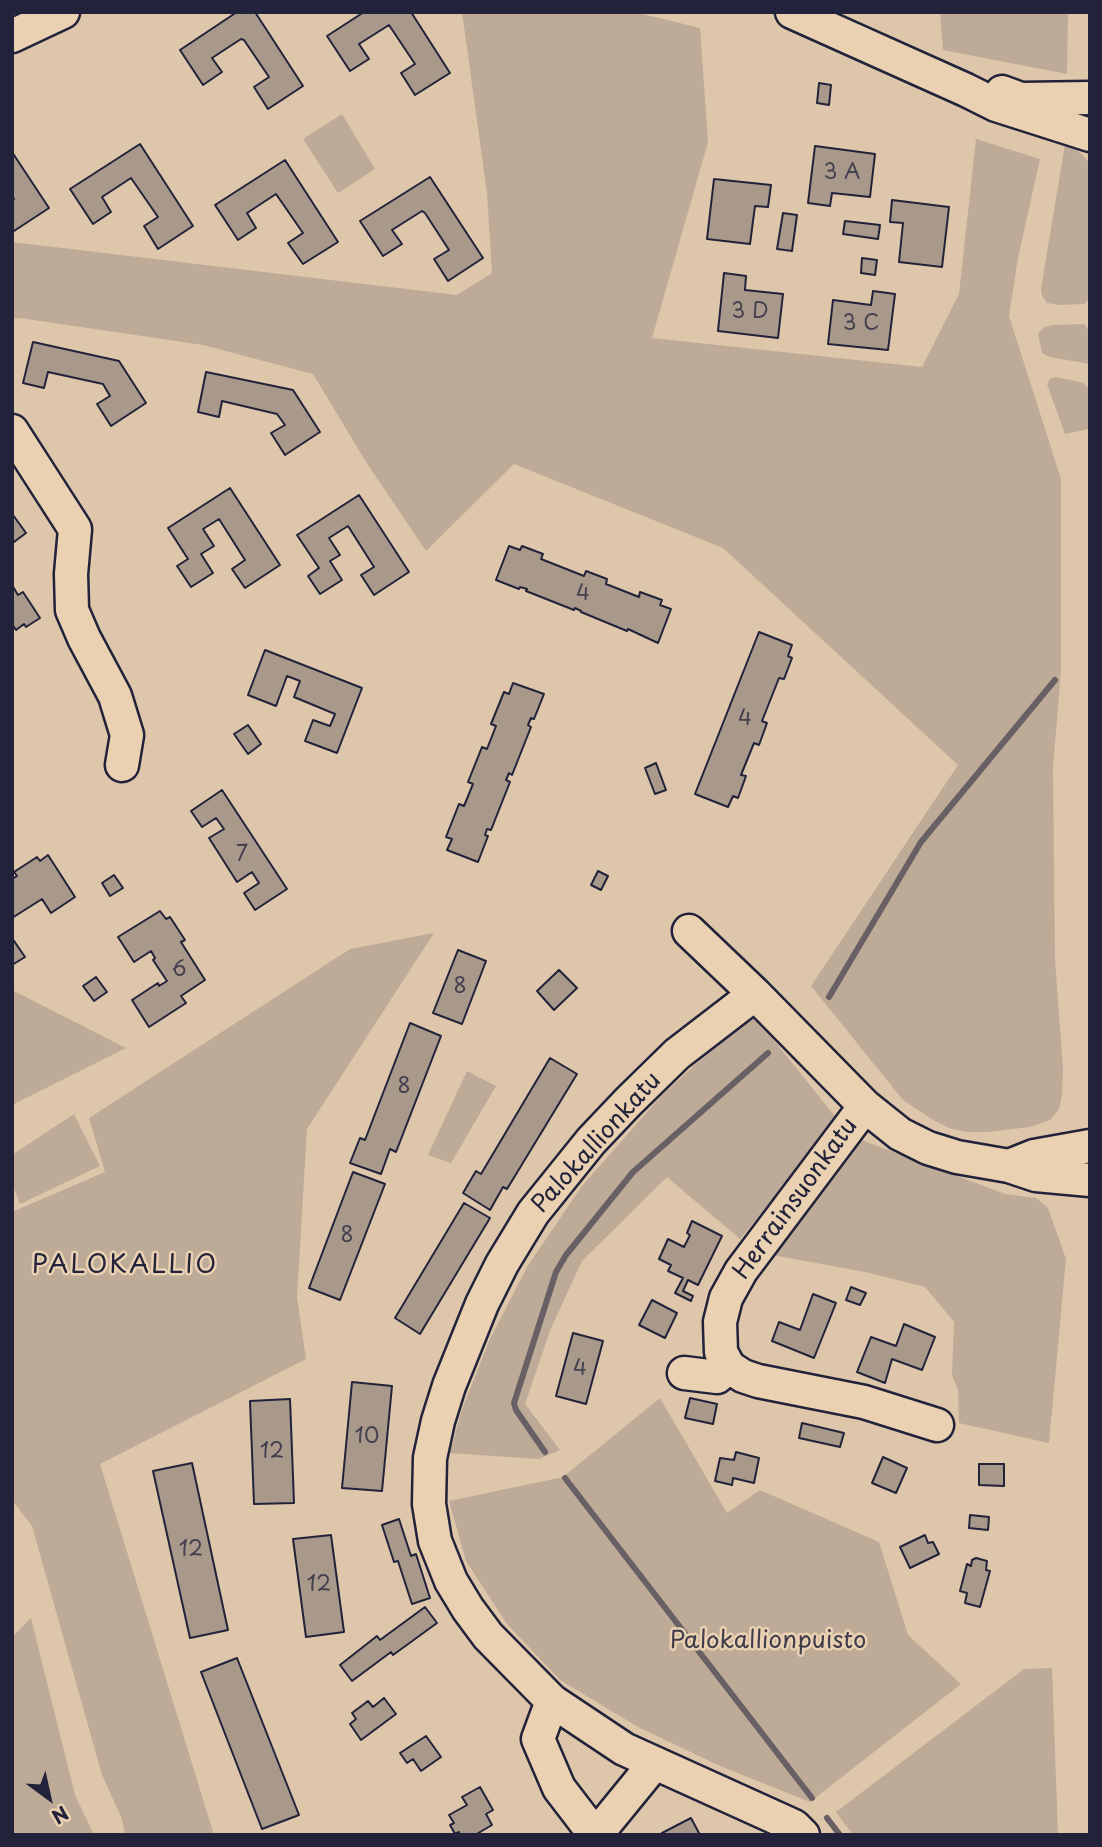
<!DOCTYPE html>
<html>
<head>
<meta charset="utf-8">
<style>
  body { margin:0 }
  #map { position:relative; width:1102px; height:1847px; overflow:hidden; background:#ddc6aa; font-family:"Playpen Sans",sans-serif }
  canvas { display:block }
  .frame { position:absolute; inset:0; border:14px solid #22223b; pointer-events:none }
  .north { position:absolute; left:14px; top:1763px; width:70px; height:70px; -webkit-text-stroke:5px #e9d1b1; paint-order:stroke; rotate:147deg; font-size:19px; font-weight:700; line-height:28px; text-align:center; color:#22223b }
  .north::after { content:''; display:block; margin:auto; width:24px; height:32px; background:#22223b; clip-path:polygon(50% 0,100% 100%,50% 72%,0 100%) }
</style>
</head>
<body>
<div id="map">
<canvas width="1102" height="1847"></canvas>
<div class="frame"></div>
<div class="north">N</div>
</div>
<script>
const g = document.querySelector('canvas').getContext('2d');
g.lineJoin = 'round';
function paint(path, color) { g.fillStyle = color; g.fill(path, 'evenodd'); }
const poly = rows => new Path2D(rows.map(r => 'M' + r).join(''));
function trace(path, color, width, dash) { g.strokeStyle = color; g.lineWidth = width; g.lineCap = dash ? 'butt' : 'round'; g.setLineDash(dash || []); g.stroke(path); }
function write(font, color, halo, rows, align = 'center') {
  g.font = font + ' "Playpen Sans",sans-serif'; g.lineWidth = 5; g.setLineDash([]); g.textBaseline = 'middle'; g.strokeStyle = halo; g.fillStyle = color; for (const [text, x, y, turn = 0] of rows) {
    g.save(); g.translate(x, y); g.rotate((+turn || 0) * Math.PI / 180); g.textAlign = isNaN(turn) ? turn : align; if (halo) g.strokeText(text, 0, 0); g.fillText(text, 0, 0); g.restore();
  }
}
paint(poly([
  [462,12,634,12,700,28,708,142,652,338,922,367,959,294,976,139,1040,159,1018,258,1009,316,1061,479,1061,670,1053,767,1055,960,1063,1068,1062,1095,1059,1109,1050,1120,1030,1127,987,1132,966,1132,949,1128,933,1120,903,1100,811,986,958,765,723,548,514,464,426,551,366,462,313,374,203,345,20,318,12,319,12,242,457,295,492,273,487,193],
  [940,12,1068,12,1067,74,943,50],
  [342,114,375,169,338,193,303,139],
  [1065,144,1076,149,1090,163,1090,297,1085,304,1059,305,1047,303,1042,296,1041,289],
  [1085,324,1090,334,1090,364,1050,357,1042,353,1038,334,1044,327,1053,325],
  [1056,377,1084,383,1089,389,1089,429,1065,434,1047,384,1050,379],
  [434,933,307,1129,297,1297,306,1359,100,1464,214,1835,125,1835,122,1819,102,1775,32,1526,12,1500,12,1212,105,1172,89,1118,350,949],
  [12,990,126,1048,12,1105],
  [752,1013,838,1120,740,1239,667,1177,582,1261,551,1328,525,1404,560,1450,539,1459,450,1453,461,1412,489,1341,527,1267,582,1186,663,1094],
  [467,1071,496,1086,451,1163,428,1155],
  [74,1114,100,1166,20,1204,12,1184,12,1155],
  [859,1139,1005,1194,1036,1198,1048,1208,1066,1259,1049,1443,959,1423,958,1390,952,1375,954,1322,925,1287,870,1273,773,1255],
  [660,1398,727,1513,760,1490,879,1542,908,1635,961,1684,810,1802,720,1766,638,1727,560,1680,507,1624,466,1561,449,1501,563,1477],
  [31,1618,75,1795,94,1835,12,1835,12,1637],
  [1052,1668,1058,1835,853,1835,836,1812,1024,1669]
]), '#beab97');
trace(poly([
  [829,997,921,842,1055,680],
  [545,1452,516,1410,514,1403,556,1272,566,1255,633,1172,768,1053],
  [565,1478,812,1798],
  [827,1818,840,1835]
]), '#696066', 6);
const building = poly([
  [237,12,255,12,303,86,268,109,254,87,269,77,244,40,241,39,212,58,222,72,203,85,180,50,237,12],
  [364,12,411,12,450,73,415,95,401,73,415,64,389,25,359,44,369,59,350,71,327,36,364,12],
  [819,83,831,85,829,105,817,103,819,83],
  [140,144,193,226,158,249,144,226,158,217,131,178,102,197,111,212,93,224,70,189,140,144],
  [815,146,875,154,870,197,832,193,830,206,808,203,815,146],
  [12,152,49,208,14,231,12,228,12,201,14,199,12,196,12,152],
  [285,160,338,242,303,264,288,243,303,233,276,194,247,213,256,228,238,240,215,205,285,160],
  [430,177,483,258,448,281,434,259,449,250,425,213,422,211,392,230,402,244,383,256,360,221,430,177],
  [714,179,771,185,768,207,755,206,750,244,707,239,714,179],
  [892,200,949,207,942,267,899,262,903,223,890,222,892,200],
  [783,213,797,215,792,251,777,249,783,213],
  [845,221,880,225,878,239,843,234,845,221],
  [862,258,877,260,875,275,861,273,862,258],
  [724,273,746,276,745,290,783,294,778,338,718,331,724,273],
  [873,291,895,294,888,350,828,344,833,300,871,305,873,291],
  [33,342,119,361,146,403,111,426,97,404,110,396,103,384,48,372,44,388,23,383,33,342],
  [206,372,293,390,320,432,285,455,271,433,285,425,277,414,222,401,219,417,198,412,206,372],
  [230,488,280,565,245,588,232,569,245,560,219,519,203,529,214,546,201,554,213,573,191,587,177,566,188,559,168,528,230,488],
  [359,495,409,572,374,595,361,575,374,567,348,526,329,538,340,555,330,561,342,580,320,594,308,576,319,568,297,535,359,495],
  [13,515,26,533,14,542,12,539,13,515],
  [509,546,520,550,522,546,543,554,541,559,584,576,586,571,607,579,606,584,639,597,640,592,662,600,660,605,671,609,658,643,628,629,627,631,581,612,581,611,575,608,574,610,526,591,527,589,520,587,519,589,496,580,509,546],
  [12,585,18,595,23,592,40,618,26,627,24,624,16,630,12,624,12,585],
  [759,632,792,645,788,656,792,658,784,679,779,678,762,721,767,723,759,745,754,743,741,775,746,776,738,798,733,796,728,807,695,794,759,632],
  [265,650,362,688,337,753,305,741,313,720,330,726,335,714,294,697,300,681,287,676,276,706,248,695,265,650],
  [513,683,544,694,534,719,531,718,528,725,531,727,512,775,509,773,506,780,510,782,491,830,487,829,485,835,488,836,478,862,447,850,452,839,446,837,459,804,464,806,473,784,468,782,482,747,487,749,496,726,491,724,504,692,509,694,513,683],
  [248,725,261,744,248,754,234,734,248,725],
  [656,763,666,790,655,794,645,768,656,763],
  [222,790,287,889,255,910,244,893,259,883,252,872,237,882,209,838,224,829,216,818,202,827,191,811,222,790],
  [48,855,75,897,51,913,42,899,12,918,12,879,17,876,14,872,37,857,40,861,48,855],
  [598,871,608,876,601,890,591,885,598,871],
  [114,875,123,888,110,896,102,883,114,875],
  [160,911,166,919,170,917,185,940,181,942,205,980,181,996,186,1003,149,1027,132,1000,158,983,159,986,167,981,153,960,155,958,151,951,134,962,118,937,160,911],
  [12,938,25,957,12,965,12,938],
  [458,950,486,961,462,1024,433,1013,458,950],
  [559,970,577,988,554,1010,537,991,559,970],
  [96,977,107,992,94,1001,83,986,96,977],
  [410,1023,441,1036,396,1152,390,1149,381,1174,350,1163,360,1138,365,1140,410,1023],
  [550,1058,577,1074,507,1189,503,1187,490,1210,463,1193,476,1171,481,1174,550,1058],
  [353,1172,385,1184,340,1300,309,1288,353,1172],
  [464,1203,490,1218,420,1334,395,1318,464,1203],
  [692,1221,722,1236,698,1285,688,1280,683,1291,693,1296,691,1301,675,1293,683,1278,668,1271,671,1265,659,1259,668,1239,684,1247,690,1235,687,1233,692,1221],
  [851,1287,866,1293,860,1305,846,1300,851,1287],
  [813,1294,836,1303,814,1358,772,1341,779,1322,800,1330,813,1294],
  [652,1300,677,1313,665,1338,639,1325,652,1300],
  [904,1324,935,1337,922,1370,892,1359,885,1383,857,1372,871,1337,896,1346,904,1324],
  [573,1333,603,1341,586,1404,556,1396,573,1333],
  [352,1382,392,1386,382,1491,342,1488,352,1382],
  [690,1398,717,1404,713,1424,685,1418,690,1398],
  [290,1399,294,1503,254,1504,250,1401,290,1399],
  [802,1423,844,1433,840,1447,799,1438,802,1423],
  [736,1452,759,1458,754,1483,733,1478,732,1485,715,1481,720,1458,734,1460,736,1452],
  [883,1457,907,1468,896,1493,872,1483,883,1457],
  [192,1463,228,1630,190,1638,153,1471,192,1463],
  [979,1464,1004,1464,1004,1486,979,1485,979,1464],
  [970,1515,989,1517,988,1530,969,1528,970,1515],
  [399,1519,411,1556,416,1554,430,1598,412,1604,398,1561,394,1562,382,1525,399,1519],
  [331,1535,344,1632,306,1637,293,1539,331,1535],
  [925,1535,928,1543,933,1542,939,1554,910,1568,900,1547,925,1535],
  [976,1558,987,1561,986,1570,990,1571,980,1607,965,1603,967,1593,960,1591,967,1564,971,1566,972,1560,976,1558],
  [425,1607,437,1623,393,1655,391,1652,352,1681,340,1665,377,1636,380,1640,425,1607],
  [237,1658,299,1815,262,1829,201,1672,237,1658],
  [384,1698,396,1714,361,1740,350,1724,356,1719,352,1713,368,1701,373,1707,384,1698],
  [426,1736,441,1757,421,1771,413,1759,407,1763,400,1753,426,1736],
  [480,1787,493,1810,486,1814,492,1825,475,1835,460,1835,459,1832,455,1834,450,1825,454,1823,449,1815,467,1805,462,1797,480,1787],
  [691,1818,700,1835,663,1835,662,1833,691,1818]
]);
paint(building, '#a8998a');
trace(building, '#22223b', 2);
const minor = poly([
  [792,12,966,90,996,105,1090,135],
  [12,36,63,12],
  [1002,92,1021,99,1090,98],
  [12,431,75,529,71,574,72,610,84,638,115,696,127,735,122,765],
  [689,931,755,994,865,1106,900,1134,928,1148,957,1157,1009,1166,1036,1175,1090,1180],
  [755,994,677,1054,628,1102,591,1141,533,1213,502,1264,482,1304,449,1386,438,1421,430,1458,429,1504,435,1541,451,1581,468,1609,488,1636,552,1701,624,1749,794,1826,803,1835],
  [865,1106,741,1271,726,1298,720,1322,721,1352,729,1367,743,1376,758,1381,864,1402,937,1425],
  [1009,1166,1034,1156,1090,1146],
  [684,1373,717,1377,729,1367],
  [552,1701,538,1739,559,1788,595,1835],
  [596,1835,654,1764]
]);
trace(minor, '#22223b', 37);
trace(minor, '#e9d1b1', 32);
write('21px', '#44404f', null, [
  ["3 A",842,173],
  ["3 D",750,312],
  ["3 C",861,324],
  ["4",583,594],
  ["4",745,719],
  ["7",242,855],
  ["6",179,970],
  ["8",460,987],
  ["8",404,1087],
  ["8",347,1236],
  ["4",580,1369],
  ["10",367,1437],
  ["12",272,1452],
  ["12",191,1550],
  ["12",319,1585]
]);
write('24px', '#22223b', '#e9d1b1', [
  ["Palokallionkatu",597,1143,-48],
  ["Herrainsuonkatu",796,1199,-54]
]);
write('24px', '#413d4d', '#e9d1b1', [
  ["Palokallionpuisto",768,1641]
]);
g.letterSpacing = '2px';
write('26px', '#22223b', '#e9d1b1', [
  ["PALOKALLIO",125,1266]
]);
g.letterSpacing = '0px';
</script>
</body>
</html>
